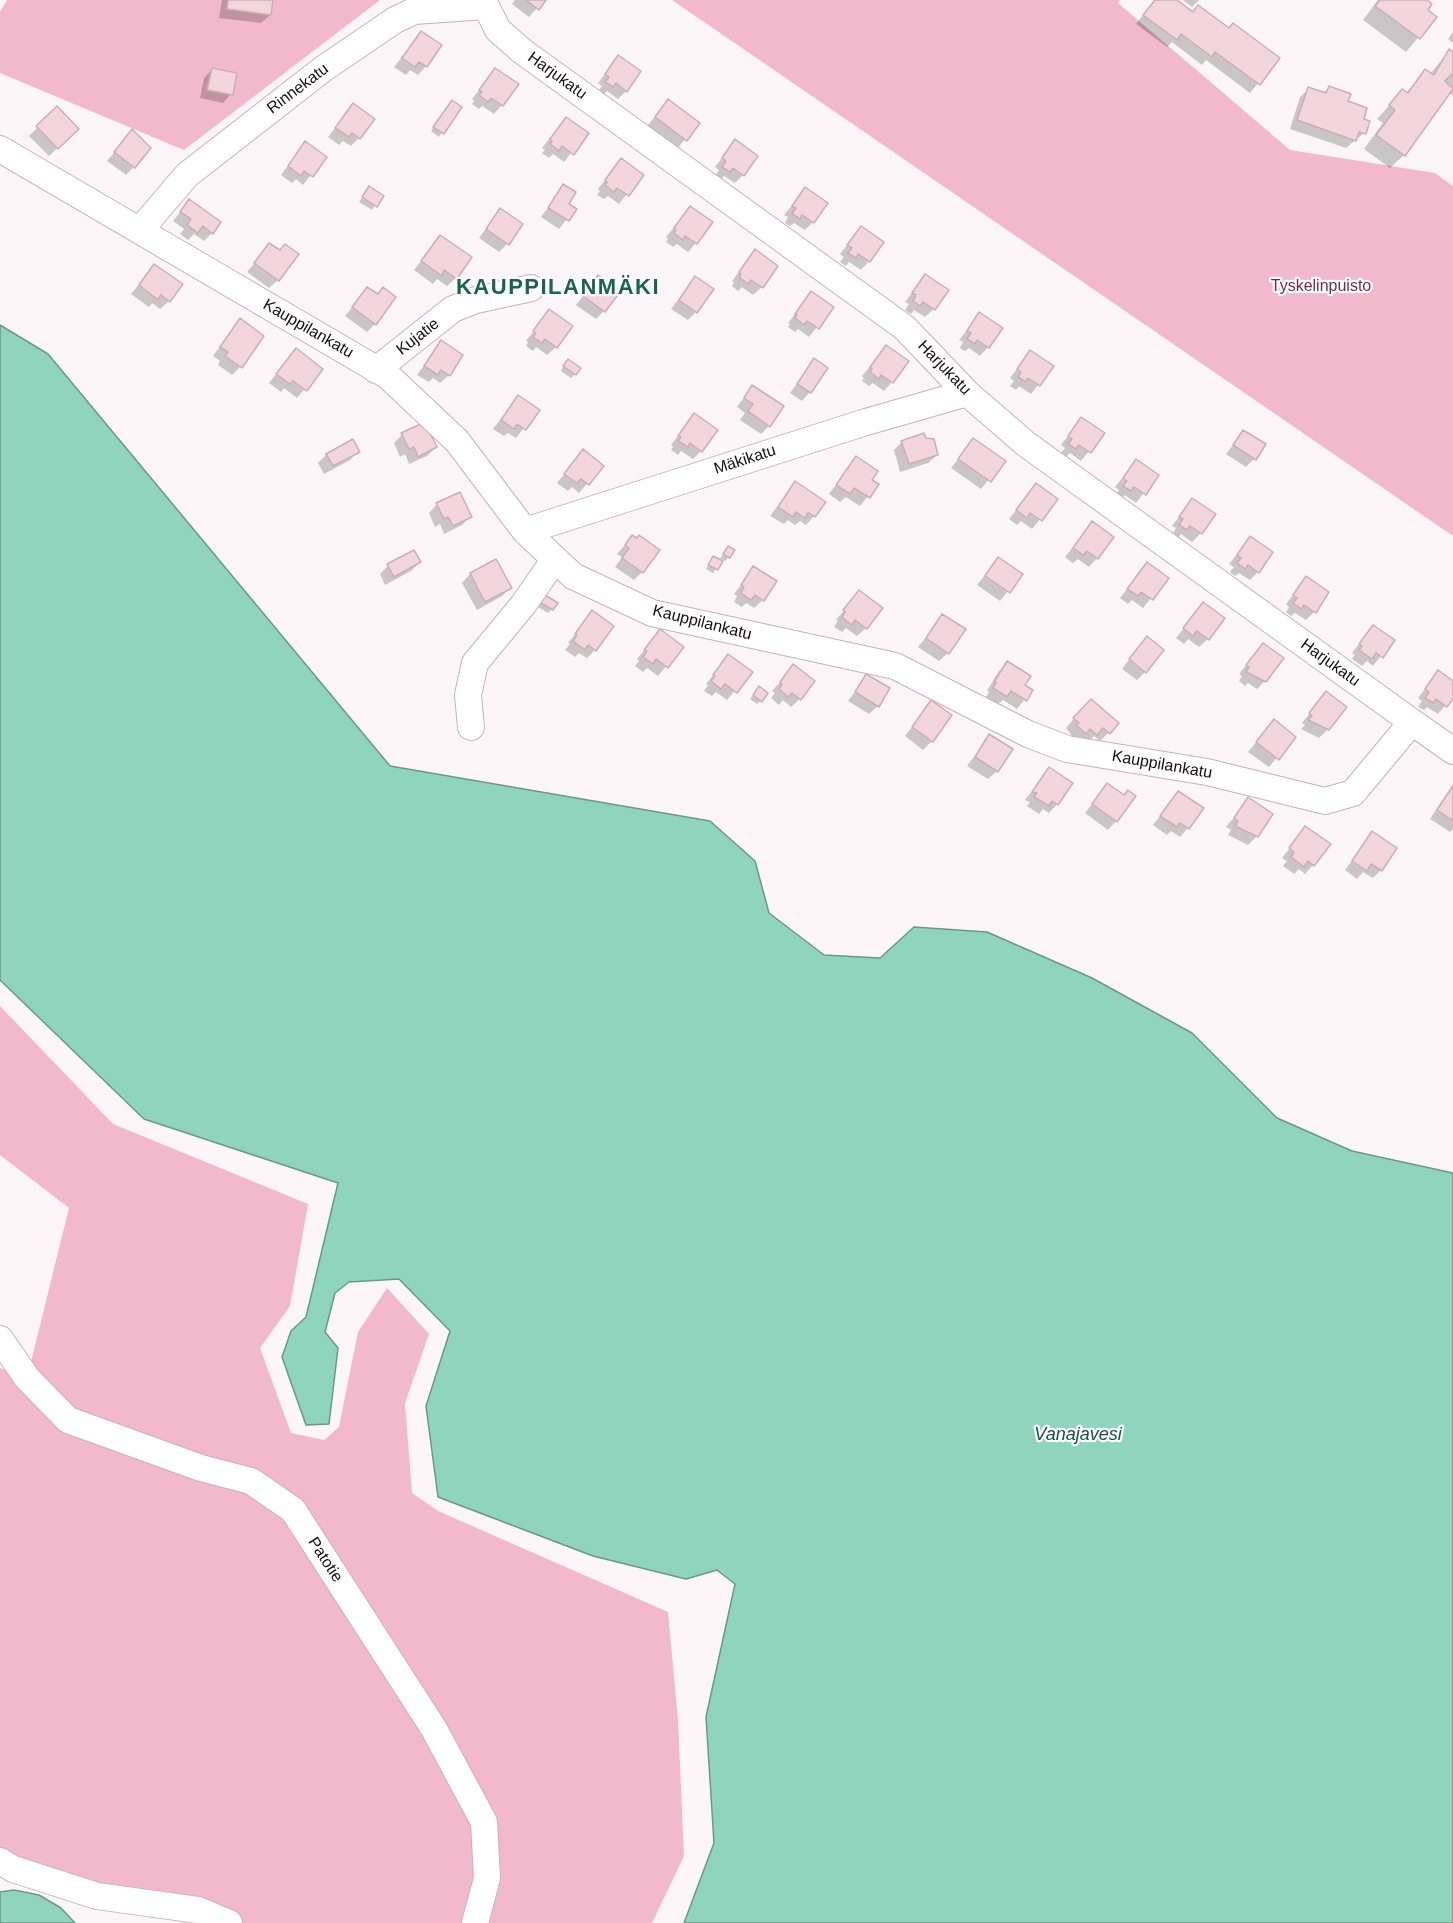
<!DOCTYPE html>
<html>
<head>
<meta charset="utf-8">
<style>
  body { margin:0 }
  canvas { display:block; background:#fcf6f8 }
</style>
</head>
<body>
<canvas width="1453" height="1923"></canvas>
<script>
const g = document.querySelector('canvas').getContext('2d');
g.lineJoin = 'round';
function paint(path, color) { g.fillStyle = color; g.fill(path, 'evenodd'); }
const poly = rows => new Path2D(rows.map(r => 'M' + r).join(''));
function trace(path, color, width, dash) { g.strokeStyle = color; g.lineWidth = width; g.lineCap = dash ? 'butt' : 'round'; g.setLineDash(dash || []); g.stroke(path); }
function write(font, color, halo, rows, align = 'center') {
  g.font = font + ' Arial,sans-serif'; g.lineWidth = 4.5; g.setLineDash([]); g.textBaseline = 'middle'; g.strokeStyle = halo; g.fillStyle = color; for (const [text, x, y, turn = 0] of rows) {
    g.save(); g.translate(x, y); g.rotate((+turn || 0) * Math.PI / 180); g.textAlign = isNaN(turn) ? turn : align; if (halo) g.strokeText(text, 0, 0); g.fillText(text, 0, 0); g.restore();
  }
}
paint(poly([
  [7,0,380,0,184,150,0,73,0,12],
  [672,0,1120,0,1118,3,1290,150,1435,173,1453,186,1453,536],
  [0,1006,113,1124,308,1204,290,1306,260,1348,291,1433,324,1440,339,1427,358,1332,387,1288,429,1334,405,1403,412,1493,438,1511,668,1612,678,1720,684,1856,652,1923,221,1923,0,1859,0,1368,27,1378,69,1208,0,1155]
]), '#f2b8cb');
const water = poly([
  [0,325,48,354,390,766,710,821,755,861,769,913,824,955,880,958,914,927,987,932,1092,978,1192,1033,1277,1118,1352,1151,1453,1173,1453,1923,684,1923,714,1843,706,1717,735,1584,717,1570,686,1579,593,1556,438,1497,426,1406,450,1331,399,1279,349,1282,335,1293,325,1332,338,1348,329,1424,306,1425,282,1357,291,1331,306,1317,338,1183,144,1119,0,980,0,325],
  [14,1890,39,1895,61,1908,75,1923,0,1923,0,1892,14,1890]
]);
paint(water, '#8fd5bd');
trace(water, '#6b9989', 1.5);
paint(poly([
  [222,0,272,0,270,15,261,23,219,18],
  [515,0,544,0,529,17,512,4],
  [1154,0,1174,0,1192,13,1228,29,1278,58,1250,93,1206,60,1202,65,1172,42,1167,47,1136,24],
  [1183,0,1199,0,1192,7],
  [1378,0,1424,0,1426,10,1435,17,1406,52,1363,20],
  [1453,32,1453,43,1448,39],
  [421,33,426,66,418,75,410,70,406,75,394,67],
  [1449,51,1453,54,1453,96,1449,92,1404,155,1390,168,1364,149,1383,123,1377,119,1402,91,1406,93,1425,71,1430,74],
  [618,57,626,91,618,99,607,91,603,95,598,91,602,86,598,83],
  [212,70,231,94,223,103,200,98,204,78],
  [495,70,502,105,494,114,482,106,479,109,472,104,474,101,472,99],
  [1329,88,1362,120,1364,133,1346,148,1290,129,1300,97,1309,89,1323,93],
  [668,101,698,123,677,149,647,126],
  [353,105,359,138,351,146,343,141,339,145,328,137],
  [448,106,460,107,439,137,431,131],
  [57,108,77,129,49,156,29,136],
  [566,118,587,133,564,162,553,154,549,158,542,153,545,150,542,148],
  [132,131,141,137,134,167,126,175,107,161],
  [735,141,743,175,735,183,724,176,721,179,715,176,719,170,715,167],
  [305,143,325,157,303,185,296,179,292,183,281,175],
  [621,160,642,175,619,204,608,196,604,199,597,195,600,191,598,189],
  [564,186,567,204,575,209,559,229,541,217],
  [805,189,813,222,805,230,794,223,790,226,785,223,788,217,784,215],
  [366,192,382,196,372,210,359,202],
  [189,201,212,233,204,241,194,234,188,240,180,234,184,229,173,221],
  [690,208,696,243,688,252,677,244,673,247,666,242,668,239,666,237],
  [500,210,507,244,499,252,479,238],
  [861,228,869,261,861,270,849,262,846,266,840,262,844,257,840,254],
  [440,237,456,278,447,286,437,279,433,284,414,270],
  [270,245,278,280,269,288,247,272],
  [755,251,762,287,753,295,742,287,738,291,732,286,734,283,732,281],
  [154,266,169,301,160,309,152,303,149,307,131,294],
  [925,276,934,309,925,317,914,310,911,314,905,310,909,304,905,302],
  [598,277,604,311,596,319,576,305],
  [695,278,696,312,688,320,671,309],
  [367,289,377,295,383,289,375,324,367,332,345,316],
  [811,293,832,308,809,337,798,329,795,332,788,327,790,324,788,323],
  [549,311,556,347,547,355,536,347,533,351,526,346,528,342,526,341],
  [980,314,988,347,980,356,969,348,965,351,960,348,963,342,959,340],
  [240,320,240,367,232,375,218,365,220,361,213,356],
  [441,342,449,375,440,383,433,378,429,382,417,375],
  [886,347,892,382,884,391,873,383,869,386,862,381,864,378,862,376],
  [296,350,321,370,297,398,284,388,281,392,269,383],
  [1030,352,1052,367,1031,394,1019,386,1016,390,1010,386,1014,381,1010,378],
  [814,360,810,392,802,401,790,393],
  [564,365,575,374,571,378,561,371],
  [752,387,769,426,761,434,740,420,745,413,737,407],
  [518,397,538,410,516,438,508,433,504,436,493,429],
  [694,415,701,451,693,459,681,451,678,455,671,450,673,447,671,445],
  [1081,419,1103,434,1081,461,1070,453,1066,457,1061,453,1065,448,1061,445],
  [1243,432,1254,459,1246,467,1226,454],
  [402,435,436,447,427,456,409,464,405,454,400,457,394,443],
  [974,440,1004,461,981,489,951,468],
  [902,442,937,455,928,463,900,472,894,450],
  [358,451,350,460,324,474,318,463,326,455],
  [583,451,602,466,579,493,572,487,568,491,557,483],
  [856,458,870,480,877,485,860,506,846,497,840,502,829,494],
  [1136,461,1157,475,1136,503,1125,495,1121,499,1116,495,1119,490,1115,487],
  [795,483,814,516,806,525,800,521,795,525,788,520,784,524,770,516],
  [1036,485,1056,499,1032,529,1021,521,1017,525,1009,519],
  [1192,500,1201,533,1192,542,1181,534,1178,538,1172,534,1176,528,1172,526],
  [437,504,470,517,462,525,444,534,440,524,435,527,429,513],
  [1092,523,1097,558,1089,567,1078,559,1073,563,1065,557],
  [632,537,642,572,634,580,615,567,622,557,617,554],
  [1250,538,1258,572,1250,580,1239,573,1235,576,1230,572,1234,567,1229,564],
  [728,548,729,557,725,561,722,559,713,573,706,569,714,557,719,560],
  [998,559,1021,574,1000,601,977,585],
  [496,561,510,588,502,596,477,610,462,583,470,574],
  [420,562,411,571,385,585,380,574,388,566],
  [1147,564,1167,578,1143,608,1132,600,1128,604,1120,598],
  [754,568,763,600,754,608,746,603,742,607,734,602,737,596,734,594],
  [1306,578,1314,612,1306,620,1295,613,1291,616,1286,612,1289,607,1286,604],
  [859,592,866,628,857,636,846,628,842,632,834,627,838,621,836,620],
  [545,597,552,609,548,613,538,607],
  [1203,604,1208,639,1199,647,1188,639,1184,644,1176,638],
  [593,612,595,650,587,658,579,653,575,657,565,650,570,644,568,643],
  [943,616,948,653,939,661,918,647],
  [1373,626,1393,641,1373,666,1367,661,1362,666,1352,659,1355,655,1352,653],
  [660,631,682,647,658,676,647,668,643,672,635,666,639,661,637,659],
  [1263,645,1265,681,1257,689,1248,683,1245,686,1239,681,1242,676,1239,674],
  [1139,647,1145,672,1137,680,1122,669],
  [729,656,750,672,727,700,716,692,712,696,704,691,708,685,706,684],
  [1007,663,1023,686,1031,691,1017,709,1003,700,997,705,986,697,989,692,987,691,999,671],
  [794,666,800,699,791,707,783,700,779,705,771,698,775,693,772,691],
  [1438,672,1453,683,1453,696,1438,714,1427,707,1424,710,1418,707,1422,701,1418,698],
  [867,676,878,706,869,714,848,701],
  [756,692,761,701,757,704,750,699],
  [1326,693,1328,729,1319,738,1301,729,1305,725,1302,723],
  [932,702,932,741,923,750,905,736],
  [1082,709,1117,724,1100,741,1094,736,1087,743,1081,737,1076,741,1066,728],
  [1274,721,1294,737,1269,767,1248,752],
  [990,736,997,771,988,779,967,766],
  [1049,769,1057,804,1049,813,1043,809,1039,814,1027,806,1030,802,1025,800],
  [1453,784,1453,829,1450,832,1430,819],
  [1107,785,1116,821,1108,830,1085,813],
  [1178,793,1188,828,1180,837,1171,831,1167,835,1153,825],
  [1249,799,1257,836,1248,845,1228,835,1231,830,1226,827],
  [1306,828,1313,865,1305,874,1299,869,1294,874,1283,866,1287,861,1282,858],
  [1372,833,1381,870,1373,878,1363,872,1357,879,1345,870]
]), '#0003');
const building = poly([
  [228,0,273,0,271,15,227,9,228,0],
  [526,0,546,0,539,10,526,0],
  [1155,0,1177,0,1193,12,1198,5,1229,28,1233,23,1280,58,1260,85,1215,52,1212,57,1181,34,1177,40,1143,15,1155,0],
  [1380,0,1427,0,1432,4,1428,10,1437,17,1420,39,1375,6,1380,0],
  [421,31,442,45,427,67,419,62,415,67,402,58,421,31],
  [1449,49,1453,52,1453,73,1445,81,1453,89,1405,156,1376,135,1395,110,1389,105,1402,89,1408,93,1425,69,1434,75,1449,49],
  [618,55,641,71,627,92,616,83,613,87,605,82,609,77,605,74,618,55],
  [212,68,237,73,233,95,207,90,212,68],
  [495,68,519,84,503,106,491,98,488,102,479,95,482,92,479,90,495,68],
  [1329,86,1351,94,1348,101,1367,108,1364,119,1370,121,1366,134,1359,132,1356,141,1297,120,1308,87,1326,93,1329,86],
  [668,99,700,123,687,141,655,117,668,99],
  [452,100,462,107,444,134,433,127,452,100],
  [353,103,375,119,360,139,352,133,349,137,335,128,353,103],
  [57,106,79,129,58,149,36,126,57,106],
  [566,117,589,133,574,155,562,146,559,151,550,144,552,141,550,139,566,117],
  [132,129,151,148,135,168,114,152,132,129],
  [735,139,758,156,744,176,733,168,730,172,722,167,726,161,722,158,735,139],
  [305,141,327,157,313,177,304,171,301,176,288,166,305,141],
  [621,158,644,175,629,196,617,188,614,192,605,185,607,182,605,180,621,158],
  [563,184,576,192,569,204,577,209,569,221,548,208,563,184],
  [369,186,384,196,377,207,362,197,369,186],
  [805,187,828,203,814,223,802,215,800,219,792,214,796,208,792,206,805,187],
  [189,199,221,222,213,234,203,226,198,233,187,225,191,219,180,212,189,199],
  [690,206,713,222,697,244,685,236,683,240,674,233,676,230,674,228,690,206],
  [500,208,523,224,509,245,486,229,500,208],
  [861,226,884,242,870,262,858,254,856,258,848,253,852,248,847,245,861,226],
  [440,235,472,257,457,279,444,270,442,276,421,261,440,235],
  [269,243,280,250,285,244,299,254,279,281,254,263,269,243],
  [755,249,778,266,763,288,751,280,748,284,739,277,741,274,739,272,755,249],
  [154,264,183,284,170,302,161,295,158,300,139,285,154,264],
  [925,274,949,290,935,310,923,302,920,306,913,301,916,295,912,293,925,274],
  [598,275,621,291,605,312,583,296,598,275],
  [695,276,714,289,697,313,679,300,695,276],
  [367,287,378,294,383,287,396,297,376,325,352,307,367,287],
  [811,291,834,307,819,329,807,321,804,325,795,318,797,315,795,314,811,291],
  [549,309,573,326,557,348,545,339,542,343,533,337,536,333,533,331,549,309],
  [979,312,1003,328,989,348,977,340,975,344,967,339,971,333,967,331,979,312],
  [240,318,264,336,242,368,225,356,228,352,220,347,240,318],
  [441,340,463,355,450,376,441,370,438,375,424,366,441,340],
  [886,345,909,361,893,383,881,375,879,379,870,372,872,369,870,367,886,345],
  [296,348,323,369,307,391,293,381,290,384,276,374,296,348],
  [1030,350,1054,366,1040,386,1028,378,1026,382,1018,377,1021,372,1017,369,1030,350],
  [814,358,828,368,811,393,797,384,814,358],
  [568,359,581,368,576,375,563,366,568,359],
  [752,385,784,406,770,427,748,411,753,404,744,398,752,385],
  [518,395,540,410,526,430,517,424,514,429,501,420,518,395],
  [694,413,718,430,702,452,690,443,688,447,678,441,681,437,678,436,694,413],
  [1081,417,1105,433,1091,453,1079,445,1076,449,1068,444,1072,439,1068,436,1081,417],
  [425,422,437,447,418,457,414,447,409,449,401,433,425,422],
  [1243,430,1266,444,1256,460,1233,445,1243,430],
  [924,433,926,438,934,439,938,455,909,464,901,441,924,433],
  [973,438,1006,461,991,482,958,459,973,438],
  [353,439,360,452,333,466,326,454,353,439],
  [583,449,604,466,589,485,581,479,577,483,564,474,583,449],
  [856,456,878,471,872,480,879,484,870,498,854,488,850,494,836,485,856,456],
  [1136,459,1159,475,1146,495,1134,487,1131,491,1123,486,1127,481,1123,478,1136,459],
  [795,481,826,502,815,517,808,512,805,518,796,512,793,517,778,507,795,481],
  [1036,483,1058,499,1042,521,1030,513,1027,518,1016,510,1036,483],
  [460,492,472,517,453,526,448,517,444,519,436,503,460,492],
  [1192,498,1216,514,1202,534,1190,526,1187,530,1179,525,1183,519,1179,517,1192,498],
  [1092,521,1114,537,1098,559,1087,551,1083,555,1073,548,1092,521],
  [632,535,637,538,639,535,660,550,643,573,622,558,629,548,625,545,632,535],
  [1250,536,1273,552,1259,573,1248,565,1245,569,1237,563,1241,558,1237,555,1250,536],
  [728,546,735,550,730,558,723,554,728,546],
  [414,550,421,562,394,577,387,564,414,550],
  [713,556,723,561,718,570,708,565,713,556],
  [998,557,1023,574,1010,593,985,576,998,557],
  [496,559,512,588,485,602,470,573,496,559],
  [1147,562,1169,578,1153,600,1141,592,1138,596,1127,589,1147,562],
  [753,566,777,581,764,601,755,595,751,600,741,593,744,587,741,585,753,566],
  [1306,576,1329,592,1316,613,1304,605,1301,609,1293,603,1297,598,1293,595,1306,576],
  [859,590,883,608,867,629,855,620,852,625,842,617,845,612,843,610,859,590],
  [545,595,558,603,553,610,541,603,545,595],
  [1203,602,1225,618,1209,640,1197,631,1193,636,1183,628,1203,602],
  [592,610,614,626,596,651,588,645,585,650,573,641,577,635,575,634,592,610],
  [942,614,966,629,949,654,926,638,942,614],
  [1373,625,1395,640,1383,658,1376,653,1372,659,1359,650,1362,646,1359,644,1373,625],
  [660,629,684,647,668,668,656,659,653,664,643,657,647,651,644,650,660,629],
  [1147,636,1164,650,1146,673,1129,659,1147,636],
  [1263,643,1284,658,1266,682,1246,672,1249,667,1246,665,1263,643],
  [728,654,753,672,737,693,725,684,721,689,711,681,715,676,713,675,728,654],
  [1007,661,1031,676,1025,685,1033,690,1027,701,1011,691,1007,697,993,688,996,683,994,682,1007,661],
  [793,664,815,681,801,700,792,693,788,697,779,689,782,684,780,682,793,664],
  [1438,670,1453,681,1453,699,1447,707,1436,699,1433,703,1425,698,1429,692,1425,689,1438,670],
  [866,674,890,688,879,707,855,692,866,674],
  [759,686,768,693,762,702,753,695,759,686],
  [1326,691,1347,707,1329,730,1308,720,1312,716,1309,713,1326,691],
  [1091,699,1119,723,1110,734,1103,728,1097,735,1090,729,1086,734,1076,725,1079,723,1073,718,1091,699],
  [931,700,952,715,933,742,912,727,931,700],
  [1274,719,1296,737,1279,760,1256,742,1274,719],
  [989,734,1013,749,998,772,975,757,989,734],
  [1049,767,1073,783,1058,805,1052,801,1049,806,1034,797,1037,793,1032,792,1049,767],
  [1107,783,1124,795,1128,790,1136,796,1117,822,1092,804,1107,783],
  [1453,786,1453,821,1437,810,1453,786],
  [1178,791,1204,808,1189,829,1180,823,1177,827,1160,816,1178,791],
  [1248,797,1273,814,1258,837,1235,826,1238,821,1234,818,1248,797],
  [1305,826,1331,844,1314,866,1308,861,1304,867,1291,857,1294,852,1289,848,1305,826],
  [1372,831,1397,848,1382,871,1371,864,1367,871,1352,861,1372,831]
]);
paint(building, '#f3d5de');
trace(building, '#ccaeb8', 1.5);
const minor = poly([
  [486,6,498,30,522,51,905,328,967,393,1026,444,1412,722],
  [0,149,388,376,457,441,525,531,573,576,652,613,895,666,1028,734,1067,749,1207,772,1325,801,1353,793,1412,722,1453,751],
  [140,230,187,175,323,69,395,20,414,11,486,6],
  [376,370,453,309,476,300,531,288],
  [525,531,866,422,967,393],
  [471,727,468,695,475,663,523,605,555,559],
  [0,1339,27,1378,68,1420,201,1468,251,1481,293,1510,434,1729,484,1822,487,1878,475,1923],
  [0,1861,13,1869,97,1896,198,1910,229,1923]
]);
trace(minor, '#cdafb8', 28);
trace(minor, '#fff', 26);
write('16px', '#170d10', '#fff', [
  ["Harjukatu",557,76,36],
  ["Rinnekatu",298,89,-37],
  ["Kauppilankatu",308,329,30],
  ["Kujatie",418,337,-38],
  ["Harjukatu",944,368,46],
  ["Mäkikatu",745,460,-18],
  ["Kauppilankatu",702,623,14],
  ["Harjukatu",1330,663,36],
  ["Kauppilankatu",1162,765,10],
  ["Patotie",325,1560,57]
]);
write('16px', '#742a49', '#fff', [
  ["Tyskelinpuisto",1321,287]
]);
write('italic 18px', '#165040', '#fff', [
  ["Vanajavesi",1078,1435]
]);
g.letterSpacing = '1.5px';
write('bold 22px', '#17644f', '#fff', [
  ["KAUPPILANMÄKI",558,288]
]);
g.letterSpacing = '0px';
</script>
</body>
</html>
